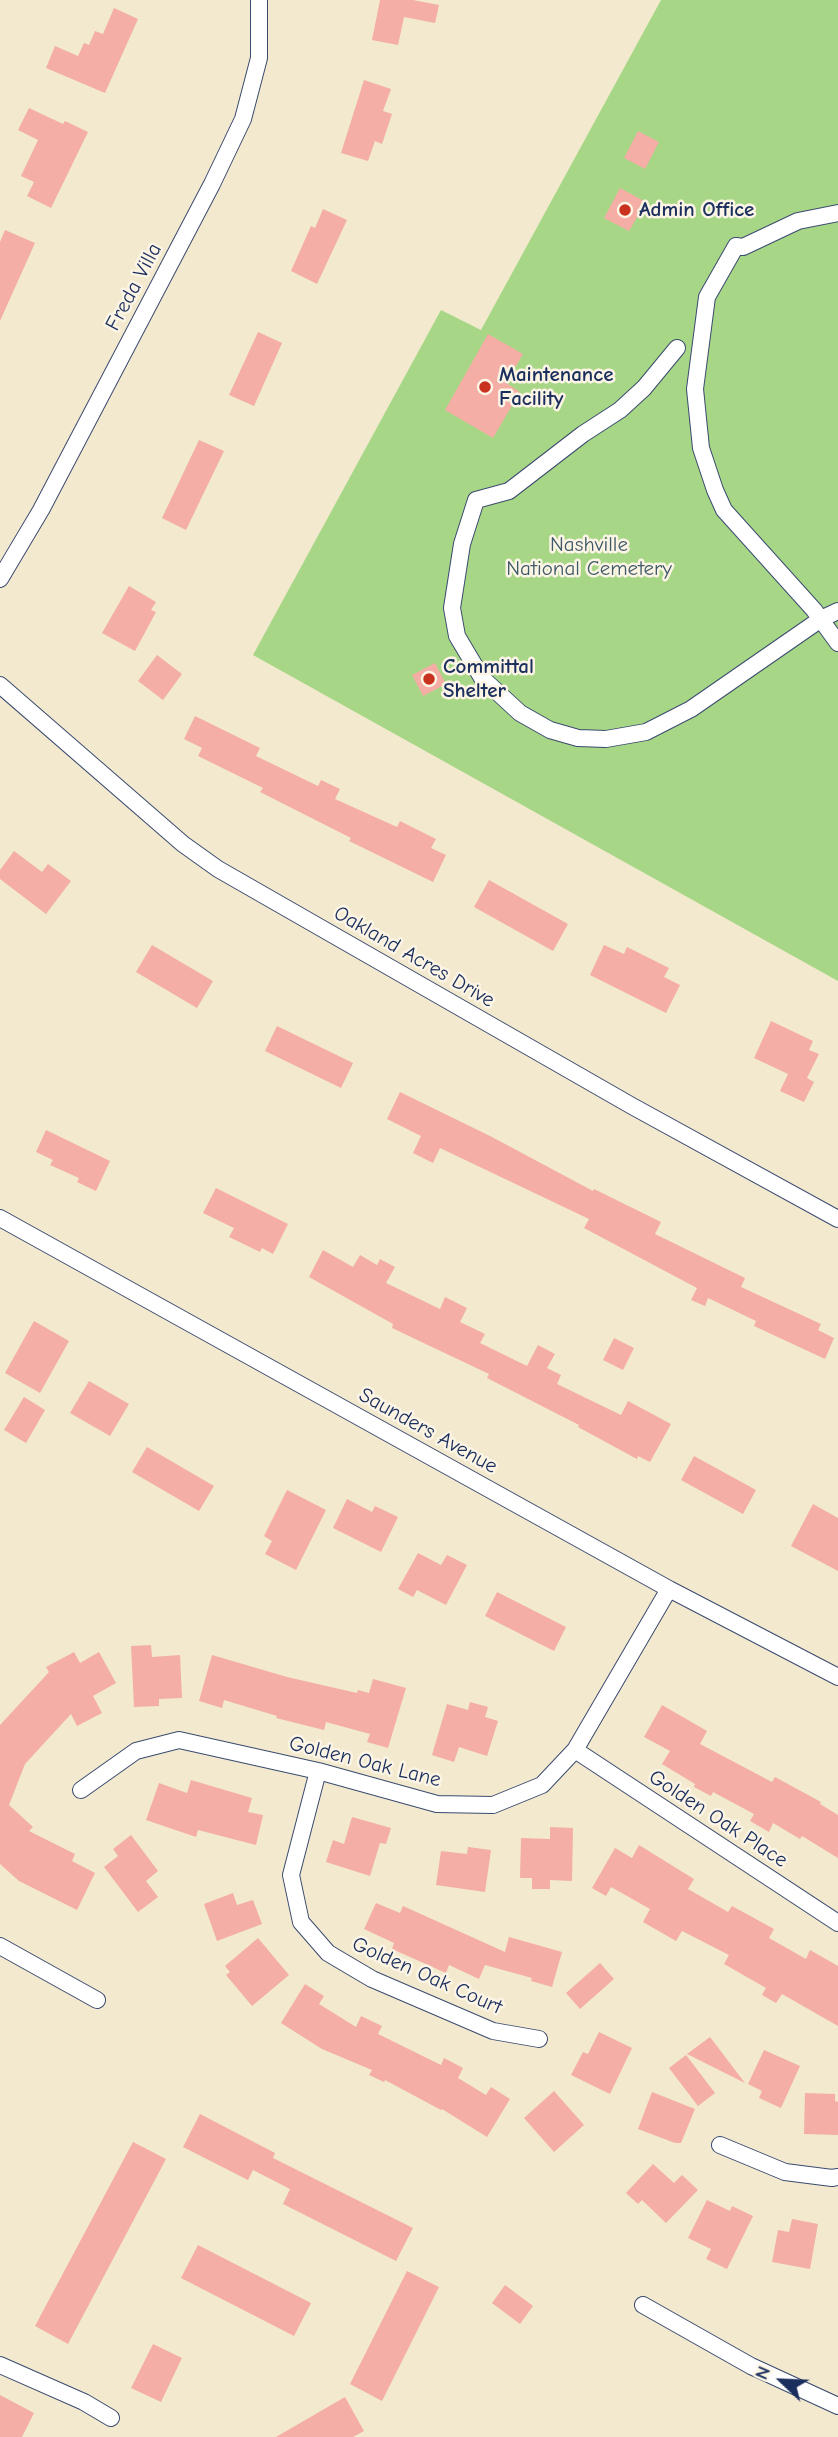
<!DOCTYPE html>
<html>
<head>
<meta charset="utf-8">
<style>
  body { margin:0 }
  #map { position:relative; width:838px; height:2437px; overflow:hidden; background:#f2e9ce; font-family:"Comic Neue",sans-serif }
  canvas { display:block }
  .north { position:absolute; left:747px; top:2346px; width:70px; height:70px; -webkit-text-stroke:5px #fcf5e5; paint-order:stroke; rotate:293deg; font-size:19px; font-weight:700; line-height:28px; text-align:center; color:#1b2f5e }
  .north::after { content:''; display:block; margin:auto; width:24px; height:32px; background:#1b2f5e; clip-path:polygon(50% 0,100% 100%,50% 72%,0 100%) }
</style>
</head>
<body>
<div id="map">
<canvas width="838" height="2437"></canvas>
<div class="north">N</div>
</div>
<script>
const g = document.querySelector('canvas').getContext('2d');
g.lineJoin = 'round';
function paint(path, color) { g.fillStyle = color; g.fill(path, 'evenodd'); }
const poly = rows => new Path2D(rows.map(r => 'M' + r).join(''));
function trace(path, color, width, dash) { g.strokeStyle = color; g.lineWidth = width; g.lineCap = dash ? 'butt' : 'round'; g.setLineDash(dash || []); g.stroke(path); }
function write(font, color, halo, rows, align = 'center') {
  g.font = font + ' "Comic Neue",sans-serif'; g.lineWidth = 5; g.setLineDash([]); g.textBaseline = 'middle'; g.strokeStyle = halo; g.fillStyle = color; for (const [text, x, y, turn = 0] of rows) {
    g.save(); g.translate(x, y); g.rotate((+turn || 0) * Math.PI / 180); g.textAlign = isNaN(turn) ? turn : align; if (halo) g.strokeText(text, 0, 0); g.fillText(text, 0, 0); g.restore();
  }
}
paint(poly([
  [661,0,838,0,838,981,253,655,441,310,481,330]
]), '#a7d786');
paint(poly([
  [380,0,413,0,439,5,435,23,404,17,398,45,372,40],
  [114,8,138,19,105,93,46,68,55,46,78,56,84,43,89,45,95,31,103,34],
  [364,80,391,89,383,111,392,114,382,144,375,141,368,161,341,153],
  [29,108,63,124,65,121,88,132,51,208,27,196,34,182,21,176,38,140,18,130],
  [638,131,659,142,645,169,624,158],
  [620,188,646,202,629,231,604,218],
  [323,209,347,220,317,284,291,271,311,226,315,228],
  [5,230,35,243,0,321,0,242],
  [258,332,282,343,254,406,229,395],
  [488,334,523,354,506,383,520,392,493,438,445,410],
  [199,440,224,451,186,530,162,518],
  [129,586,156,602,151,610,156,612,135,651,102,633],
  [157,655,182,674,163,700,138,681],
  [435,663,446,684,423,696,412,675],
  [195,716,260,748,256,756,318,786,321,780,340,789,335,799,397,827,400,821,436,839,431,848,446,855,433,882,349,841,351,838,260,792,263,788,198,756,202,748,184,739],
  [14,851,42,872,48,864,71,881,46,914,0,879,0,870],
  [489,880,568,924,553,951,474,907],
  [152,945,213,981,197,1008,136,972],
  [604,945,624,954,627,947,669,968,664,977,680,985,666,1013,590,975],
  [771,1021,813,1041,809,1050,819,1054,807,1078,814,1082,804,1102,780,1091,788,1074,754,1058],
  [277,1026,353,1063,341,1088,265,1051],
  [400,1092,492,1137,593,1191,594,1189,661,1222,655,1234,745,1278,741,1287,821,1324,818,1330,834,1338,825,1359,754,1326,756,1321,708,1298,705,1306,691,1300,697,1288,584,1228,589,1219,440,1148,433,1163,413,1153,421,1136,387,1119],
  [46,1130,110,1161,96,1191,77,1182,79,1178,50,1165,53,1160,36,1152],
  [216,1188,288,1224,273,1254,262,1248,260,1252,229,1237,234,1228,203,1213],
  [323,1250,353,1267,360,1255,377,1265,380,1259,395,1267,386,1283,440,1309,445,1297,467,1308,460,1322,485,1334,480,1343,527,1366,538,1345,555,1354,547,1368,561,1375,557,1384,621,1415,628,1401,671,1424,650,1462,638,1456,637,1459,578,1427,579,1425,487,1378,489,1374,392,1328,393,1324,309,1277],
  [34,1321,69,1341,40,1393,5,1373],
  [614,1338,634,1348,623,1370,603,1360],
  [89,1381,129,1404,110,1436,70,1413],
  [24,1397,45,1410,26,1443,4,1430],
  [147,1447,214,1486,199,1511,132,1472],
  [694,1456,756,1490,743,1514,681,1480],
  [287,1490,326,1510,296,1570,265,1554,272,1541,264,1536],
  [347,1499,372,1512,375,1506,398,1517,381,1552,333,1528],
  [813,1504,838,1518,838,1571,791,1546],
  [418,1553,441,1565,447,1555,467,1565,446,1605,417,1590,413,1597,398,1589],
  [497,1592,566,1627,554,1651,485,1616],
  [151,1645,152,1657,180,1655,182,1698,159,1699,159,1706,134,1707,131,1646],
  [74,1652,80,1663,99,1652,116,1683,93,1696,102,1713,77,1726,71,1714,25,1764,9,1805,33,1827,29,1831,75,1854,72,1861,95,1873,77,1910,19,1881,0,1864,0,1725,49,1672,46,1667],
  [212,1655,287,1677,357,1693,358,1690,369,1693,373,1679,406,1688,388,1748,367,1742,370,1734,326,1722,324,1730,276,1718,277,1716,224,1700,222,1708,199,1701],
  [470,1702,488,1707,485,1717,498,1721,487,1756,459,1747,454,1762,432,1755,447,1704,468,1710],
  [662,1705,707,1731,700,1744,772,1782,775,1777,821,1802,820,1804,838,1815,838,1858,802,1836,800,1839,773,1823,769,1832,750,1821,754,1814,713,1792,711,1796,694,1787,695,1784,662,1764,670,1751,644,1737],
  [191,1780,252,1798,248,1812,263,1815,256,1845,198,1830,196,1837,146,1820,159,1783,187,1793],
  [352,1817,391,1828,386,1844,380,1843,370,1876,326,1862,333,1840,344,1844],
  [550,1827,573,1828,572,1881,550,1880,550,1889,532,1889,532,1878,520,1878,521,1838,550,1839],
  [131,1835,158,1871,146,1881,158,1897,138,1912,104,1867,118,1856,113,1849],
  [639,1845,694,1879,688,1889,728,1912,732,1906,774,1929,769,1938,806,1959,810,1950,838,1966,838,2026,782,1994,776,2003,762,1995,766,1988,724,1964,729,1955,682,1931,676,1941,643,1922,650,1909,611,1887,606,1896,592,1888,615,1848,632,1858],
  [468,1847,491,1850,485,1892,436,1885,441,1851,467,1854],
  [233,1893,237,1905,253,1900,262,1924,217,1941,204,1904],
  [376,1903,400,1913,403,1906,505,1952,509,1937,562,1952,552,1987,531,1981,532,1978,485,1965,479,1979,449,1965,446,1973,392,1949,394,1943,364,1929],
  [258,1938,289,1975,252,2006,226,1975,230,1972,225,1966],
  [600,1963,614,1979,580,2009,566,1993],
  [305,1984,324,1996,319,2004,356,2027,361,2016,382,2026,378,2034,441,2065,444,2058,463,2068,458,2078,486,2095,491,2087,510,2099,487,2137,442,2109,441,2110,385,2080,384,2082,369,2075,372,2070,322,2049,281,2023],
  [599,2032,632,2048,610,2094,571,2075,583,2052,588,2054],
  [710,2037,745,2083,687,2054],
  [764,2050,800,2066,781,2108,759,2098,762,2091,748,2084],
  [686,2055,715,2093,698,2106,669,2068],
  [554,2091,584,2125,554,2152,524,2118],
  [652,2092,695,2109,681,2143,675,2143,638,2129],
  [805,2093,835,2094,835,2101,838,2102,838,2135,804,2134],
  [200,2114,275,2153,273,2158,413,2228,396,2261,283,2204,290,2189,253,2170,248,2180,183,2147],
  [133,2142,166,2159,68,2344,35,2326],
  [653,2164,674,2183,682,2175,698,2190,666,2223,642,2200,638,2204,626,2193],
  [707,2200,730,2211,732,2206,753,2216,727,2269,706,2259,711,2249,688,2238],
  [792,2219,818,2224,810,2269,772,2262,778,2230,789,2232],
  [198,2245,311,2303,294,2336,181,2278],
  [407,2271,439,2287,382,2401,350,2384],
  [505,2285,533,2306,520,2324,492,2303],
  [153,2344,182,2358,161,2402,131,2388],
  [0,2395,34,2413,22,2437,0,2437],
  [345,2397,364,2431,353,2437,276,2437]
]), '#f4aea5');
const street = poly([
  [838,213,798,221,743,247,736,246,707,297,695,389,701,448,715,490,724,510,814,610,838,643],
  [677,348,644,388,620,410,583,434,509,491,476,500,462,544,452,608,457,636,482,678,520,713,550,730,578,738,606,739,646,732,691,709,821,619,838,611],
  [0,579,41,510,212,184,243,119,259,58,259,0],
  [0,685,183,844,218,869,632,1106,838,1219],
  [0,1218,669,1589,838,1677],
  [575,1750,838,1923],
  [318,1771,291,1875,301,1922,328,1953,372,1979,493,2031,539,2039],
  [81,1790,136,1751,179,1740,318,1771,437,1804,493,1805,542,1785,575,1750,669,1589],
  [0,1946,97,2000],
  [720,2145,785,2172,832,2178,838,2177],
  [643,2305,751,2366,838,2406],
  [0,2365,84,2402,111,2418]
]);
trace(street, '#3b4b6f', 18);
trace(street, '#fff', 16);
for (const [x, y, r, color] of [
  [625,210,7,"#c8321e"],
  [485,387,7,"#c8321e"],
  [429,679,7,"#c8321e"]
]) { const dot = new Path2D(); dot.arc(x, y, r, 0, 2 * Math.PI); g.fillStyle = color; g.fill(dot); trace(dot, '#fcf5e5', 2.5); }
write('bold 21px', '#1b2f5e', '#fcf5e5', [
  ["Admin Office",639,210],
  ["Maintenance",499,375],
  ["Facility",499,399],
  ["Committal",443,667],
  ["Shelter",443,691]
], 'left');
write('21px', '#1b2f5e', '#fcf5e5', [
  ["Freda Villa",134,287,-62],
  ["Oakland Acres Drive",414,957,30],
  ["Saunders Avenue",428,1431,29],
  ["Golden Oak Lane",365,1762,14],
  ["Golden Oak Place",718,1819,33],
  ["Golden Oak Court",427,1976,24]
]);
write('21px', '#3e5968', '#fcf5e5', [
  ["Nashville",589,545],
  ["National Cemetery",589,569]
]);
</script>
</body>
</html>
